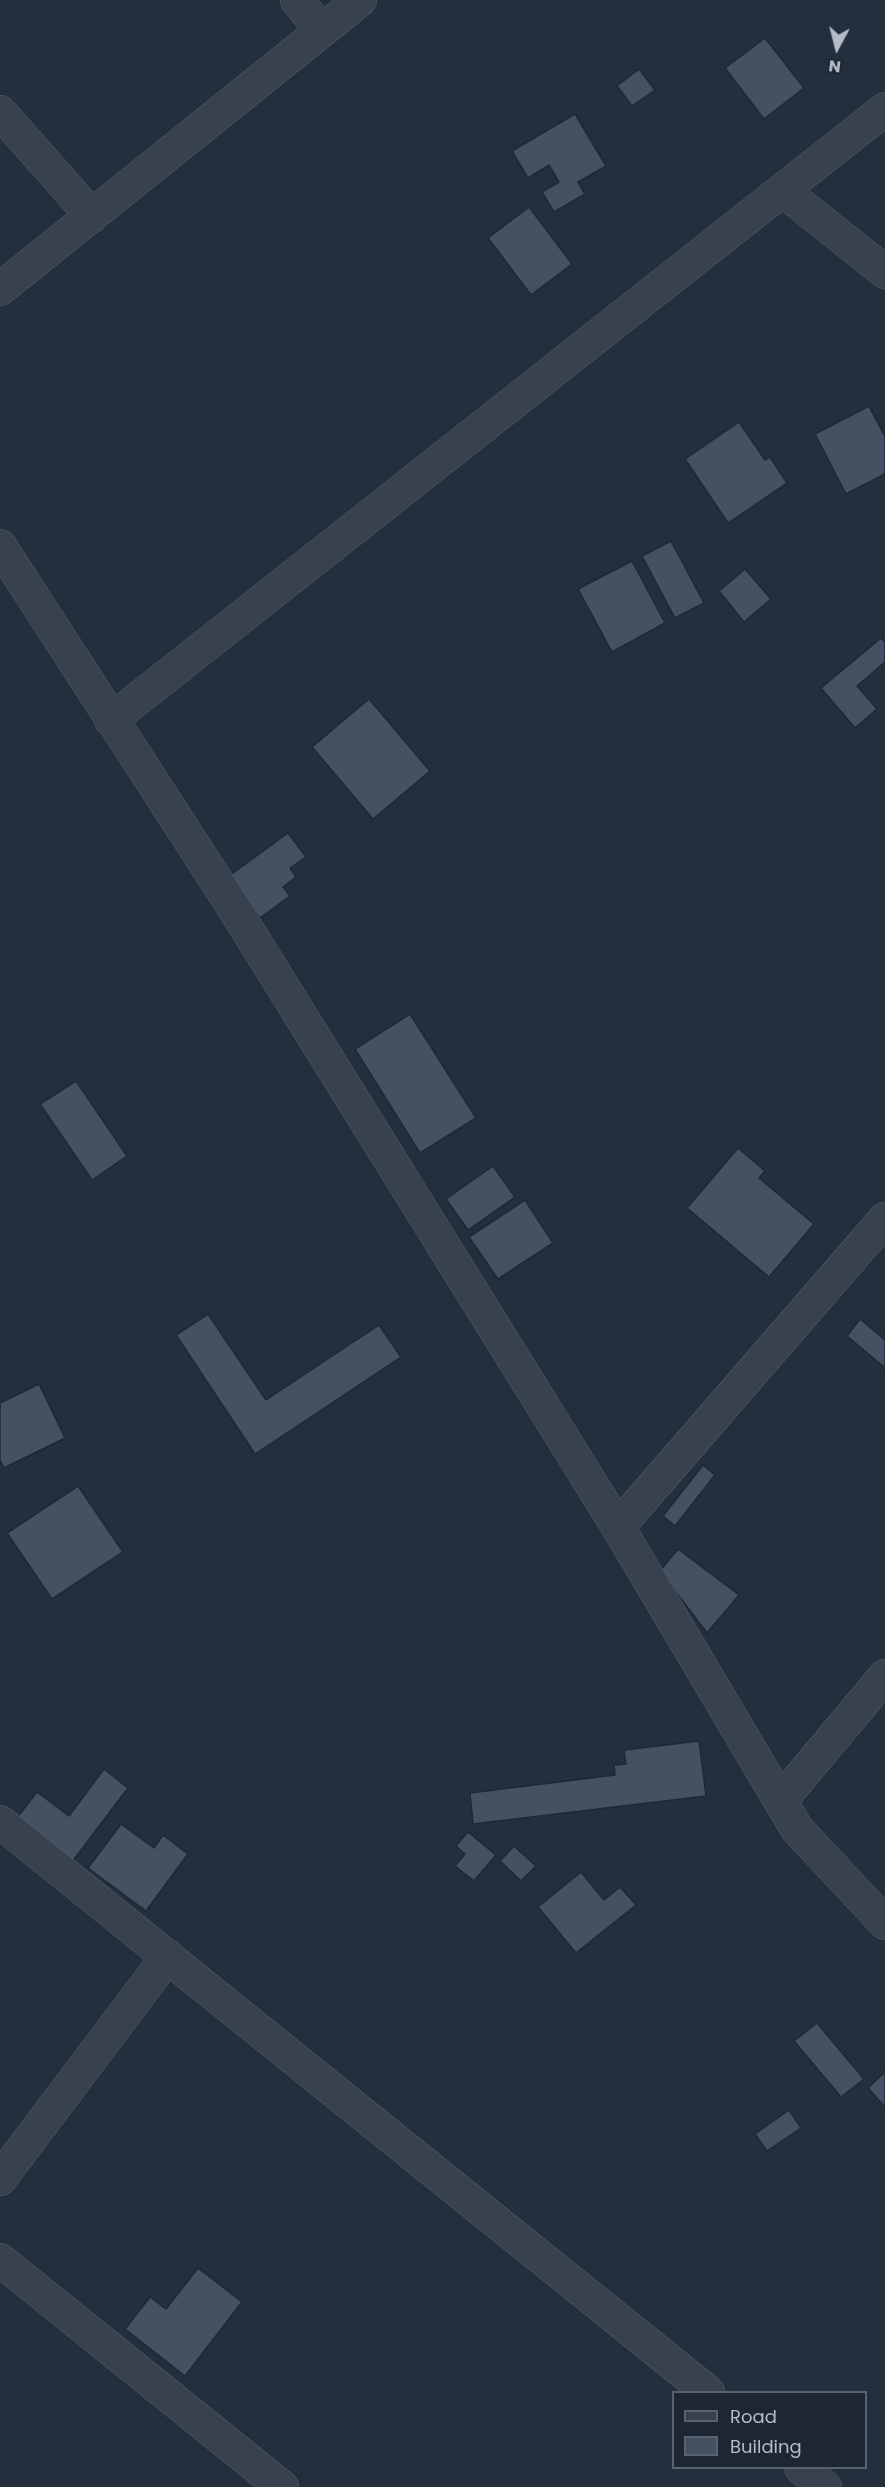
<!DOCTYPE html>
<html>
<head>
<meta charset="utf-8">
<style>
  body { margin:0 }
  #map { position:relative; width:885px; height:2487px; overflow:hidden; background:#242f3e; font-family:Poppins,sans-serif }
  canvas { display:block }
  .legend { position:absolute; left:672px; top:2391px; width:195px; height:78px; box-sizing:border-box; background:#1d2633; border:2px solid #59626f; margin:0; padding:8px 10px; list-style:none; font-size:18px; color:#b4bcc9 }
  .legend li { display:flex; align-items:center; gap:12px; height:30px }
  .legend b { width:30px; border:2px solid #59626f }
  .north { position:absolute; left:807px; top:18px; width:60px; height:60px; -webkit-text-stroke:4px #1d2633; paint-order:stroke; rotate:187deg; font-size:16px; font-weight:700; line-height:24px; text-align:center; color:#b4bcc9 }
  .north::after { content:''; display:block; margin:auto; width:21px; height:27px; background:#b4bcc9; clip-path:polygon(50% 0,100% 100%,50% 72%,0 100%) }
</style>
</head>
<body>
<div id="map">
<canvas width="885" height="2487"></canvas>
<ul class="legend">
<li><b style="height:8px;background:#38414e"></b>Road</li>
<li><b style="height:16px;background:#455162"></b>Building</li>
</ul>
<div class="north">N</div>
</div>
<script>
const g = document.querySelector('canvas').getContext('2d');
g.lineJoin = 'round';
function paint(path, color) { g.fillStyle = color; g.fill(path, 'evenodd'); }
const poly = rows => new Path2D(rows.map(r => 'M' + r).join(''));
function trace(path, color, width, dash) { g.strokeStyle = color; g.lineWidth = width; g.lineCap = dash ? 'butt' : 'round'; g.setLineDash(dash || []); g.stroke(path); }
const building = poly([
  [765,38,804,88,764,119,725,68,765,38],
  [639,69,655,90,632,106,617,86,639,69],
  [575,114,606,166,578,182,585,194,554,212,542,192,559,182,549,165,528,178,512,151,575,114],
  [529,207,572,264,531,295,488,238,529,207],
  [869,406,885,437,885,474,846,494,815,434,869,406],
  [739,422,765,460,770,457,787,483,728,523,685,459,739,422],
  [671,541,704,603,675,618,642,556,671,541],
  [632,561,665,623,612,652,578,589,632,561],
  [745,569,771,599,744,622,719,591,745,569],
  [881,638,885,642,885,662,857,686,877,709,855,728,821,688,881,638],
  [369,699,430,771,373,819,312,747,369,699],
  [288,833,306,857,290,868,296,877,283,887,290,896,260,918,229,876,288,833],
  [410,1014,476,1118,420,1153,355,1049,410,1014],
  [76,1081,127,1156,92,1180,40,1104,76,1081],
  [738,1148,765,1171,759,1178,814,1224,769,1277,687,1208,738,1148],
  [493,1166,515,1197,468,1230,446,1199,493,1166],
  [525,1200,553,1243,498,1279,469,1237,525,1200],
  [208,1314,266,1400,379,1325,401,1357,255,1454,176,1335,208,1314],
  [860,1319,885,1340,885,1368,847,1336,860,1319],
  [39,1384,65,1438,4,1468,0,1460,0,1403,39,1384],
  [703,1465,715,1475,675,1526,663,1516,703,1465],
  [78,1486,123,1552,52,1599,7,1533,78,1486],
  [678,1549,739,1595,707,1633,660,1571,678,1549],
  [699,1741,706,1796,473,1824,470,1793,615,1775,614,1765,626,1764,624,1750,699,1741],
  [104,1769,128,1788,72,1862,16,1819,37,1792,69,1816,104,1769],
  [121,1824,154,1848,163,1835,188,1854,146,1911,88,1868,121,1824],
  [468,1832,496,1855,474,1881,455,1866,465,1854,456,1846,468,1832],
  [514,1846,536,1866,521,1881,500,1861,514,1846],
  [581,1872,604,1900,620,1887,636,1905,576,1953,538,1907,581,1872],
  [817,2023,864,2079,841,2097,794,2041,817,2023],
  [885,2072,885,2107,868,2088,885,2072],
  [789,2110,801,2128,767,2151,755,2134,789,2110],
  [198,2268,242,2302,185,2376,125,2329,150,2297,166,2309,198,2268]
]);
paint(building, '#455162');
trace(building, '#1f2835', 1.5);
const minor = poly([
  [297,0,321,30],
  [0,112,92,216],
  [782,190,885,272],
  [0,289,360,0],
  [0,546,232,905,618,1527,797,1829,885,1923],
  [111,720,885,109],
  [618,1527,885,1219],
  [782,1799,885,1676],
  [0,1822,708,2392],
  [0,2179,168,1956],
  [0,2260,282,2487],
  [801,2468,825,2487]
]);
trace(minor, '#565f6c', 34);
trace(minor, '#38414e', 33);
</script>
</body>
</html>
